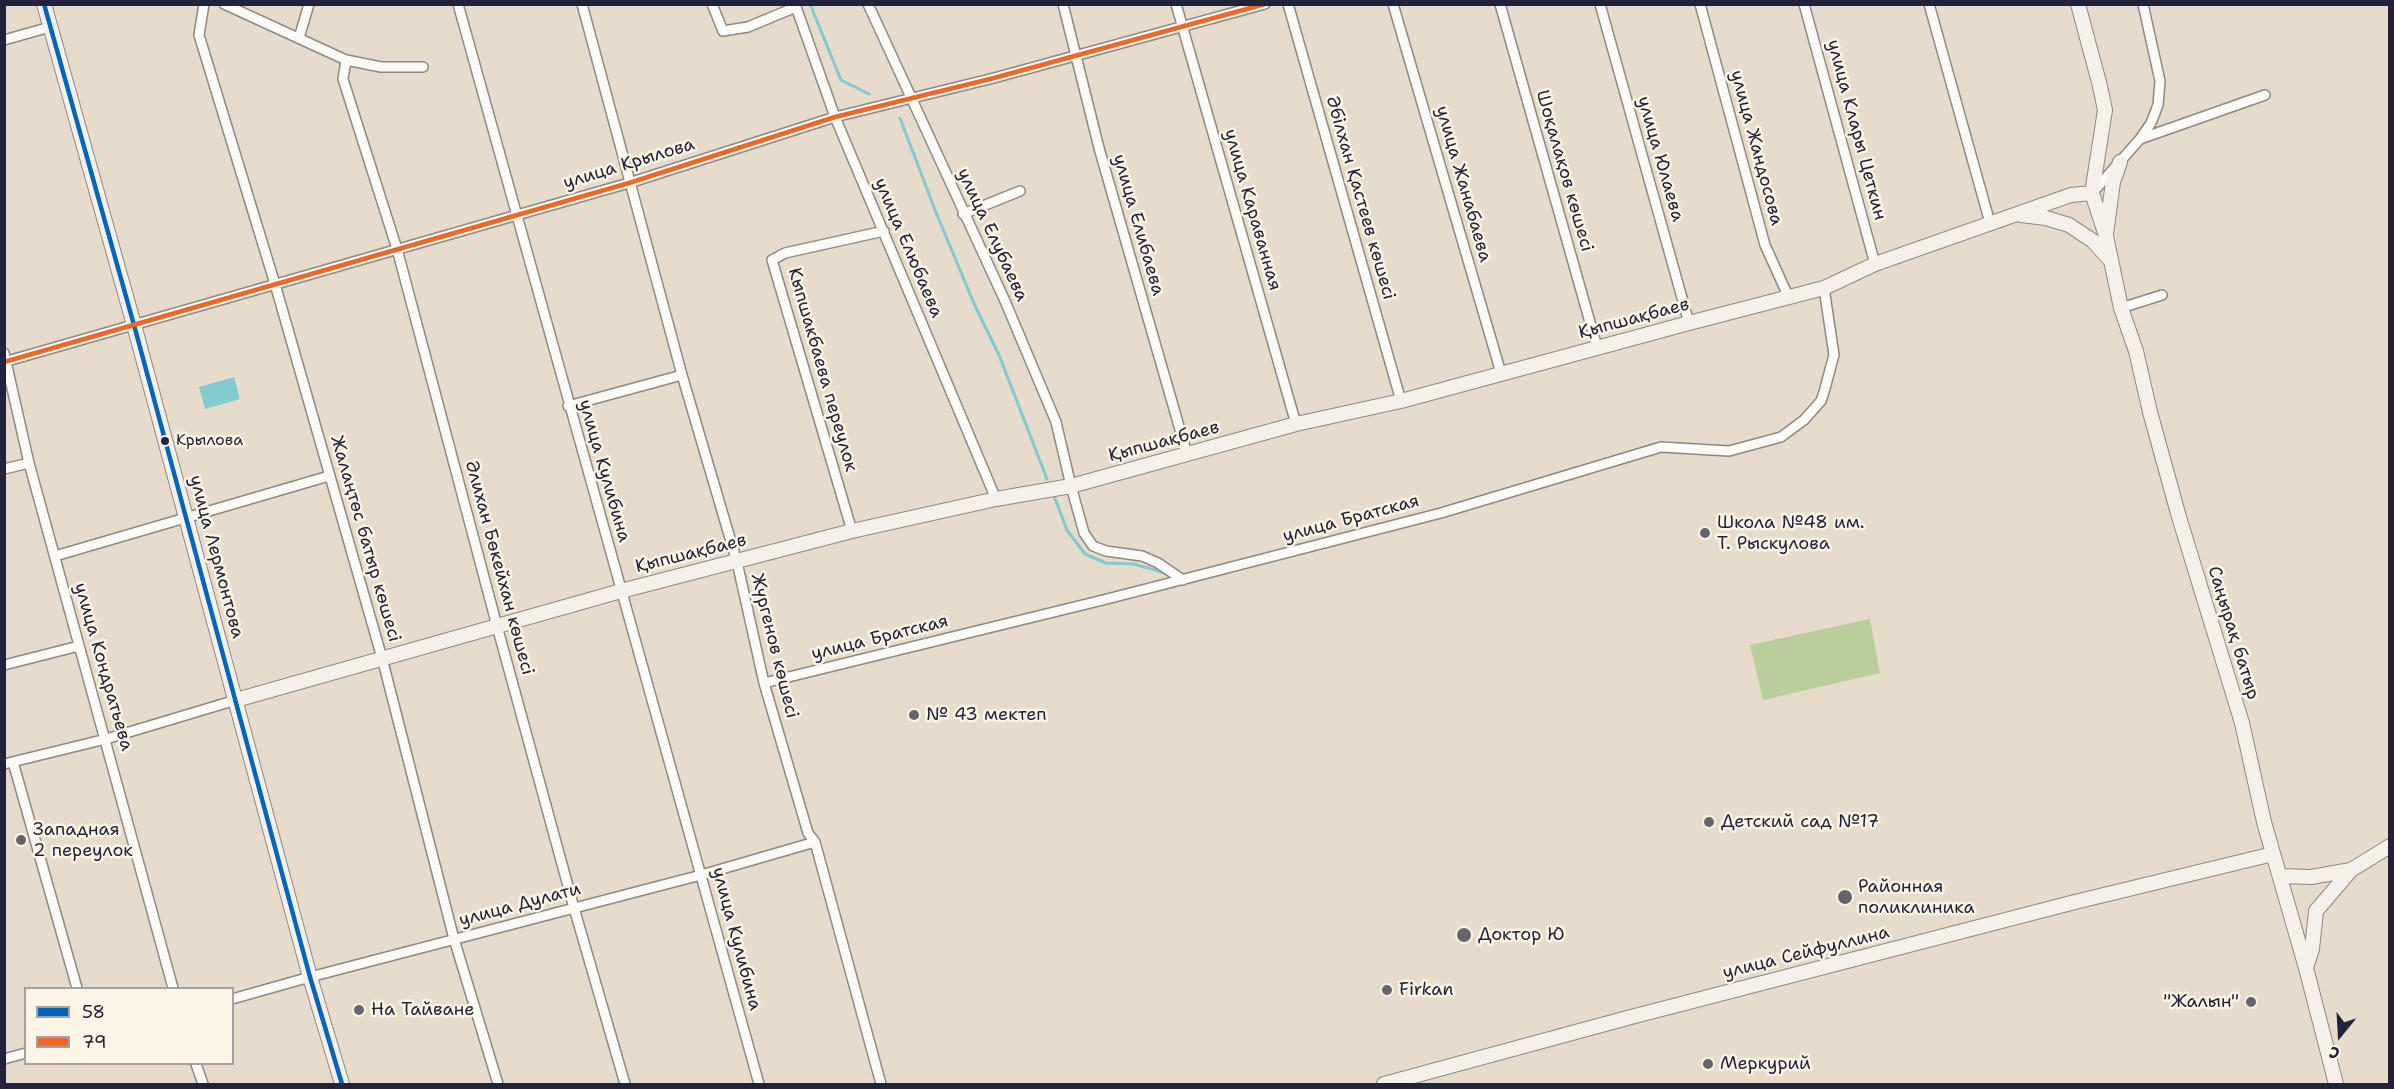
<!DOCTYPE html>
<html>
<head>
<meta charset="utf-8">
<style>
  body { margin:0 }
  #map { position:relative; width:2394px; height:1089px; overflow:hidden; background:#e7dbcb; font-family:"Shantell Sans",sans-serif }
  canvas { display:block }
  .frame { position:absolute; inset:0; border:6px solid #22223b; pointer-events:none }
  .legend { position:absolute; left:24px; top:987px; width:210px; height:78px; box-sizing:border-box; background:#fcf5e5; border:2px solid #a5a1a1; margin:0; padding:8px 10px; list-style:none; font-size:18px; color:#22223b }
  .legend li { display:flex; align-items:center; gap:12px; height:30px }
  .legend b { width:30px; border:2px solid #a5a1a1 }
  .north { position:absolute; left:2310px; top:1005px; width:60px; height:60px; -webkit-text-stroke:4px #fcf5e5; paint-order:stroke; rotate:198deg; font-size:16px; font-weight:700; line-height:24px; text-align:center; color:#22223b }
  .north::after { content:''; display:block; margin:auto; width:21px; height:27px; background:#22223b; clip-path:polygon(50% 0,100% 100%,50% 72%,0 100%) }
</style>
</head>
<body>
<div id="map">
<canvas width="2394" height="1089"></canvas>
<div class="frame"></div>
<ul class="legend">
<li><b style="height:8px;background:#0065bd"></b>58</li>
<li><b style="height:8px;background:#f26522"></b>79</li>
</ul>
<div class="north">С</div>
</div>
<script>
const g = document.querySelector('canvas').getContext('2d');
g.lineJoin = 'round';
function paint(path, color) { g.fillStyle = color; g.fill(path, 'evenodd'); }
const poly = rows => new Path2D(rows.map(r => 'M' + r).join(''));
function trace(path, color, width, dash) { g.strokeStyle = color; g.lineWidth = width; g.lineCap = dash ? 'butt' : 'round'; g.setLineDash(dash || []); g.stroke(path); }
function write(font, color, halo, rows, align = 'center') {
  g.font = font + ' "Shantell Sans",sans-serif'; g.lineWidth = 5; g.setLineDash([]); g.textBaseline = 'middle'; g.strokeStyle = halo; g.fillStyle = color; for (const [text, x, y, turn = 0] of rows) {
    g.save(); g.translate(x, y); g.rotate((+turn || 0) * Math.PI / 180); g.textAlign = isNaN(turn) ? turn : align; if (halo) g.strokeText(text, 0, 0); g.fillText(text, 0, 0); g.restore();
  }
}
paint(poly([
  [1870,619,1880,673,1763,700,1750,645]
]), '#b9ce9b');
paint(poly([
  [234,377,240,399,205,409,199,387]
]), '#82cace');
trace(poly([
  [810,4,841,80,869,94],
  [900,118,935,210,975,306,999,355,1047,479],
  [1054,496,1067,530,1085,554,1106,563,1134,564,1165,573]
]), '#82cace', 3);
const street = poly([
  [204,4,199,35,275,284,382,658,454,939,498,1084],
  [224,4,346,60,381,67,423,67],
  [458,4,759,1084],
  [582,4,682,375,737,562,764,683,808,833,815,842,881,1084],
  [712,4,723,31,748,27,796,7],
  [795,4,835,117,996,499],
  [868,4,1005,301,1056,422,1071,486,1084,533,1093,546,1106,551,1142,556,1158,563,1183,580],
  [1063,4,1099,148,1187,454],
  [1176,4,1296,424],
  [1288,4,1401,401],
  [1393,4,1501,373],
  [1500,4,1597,347],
  [1600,4,1689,323],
  [1700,4,1765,245,1789,298],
  [1804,4,1875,264],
  [1929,4,1990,223],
  [299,38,309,4],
  [4,40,50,27],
  [346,60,343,79,397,249,497,626,574,908,625,1084],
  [2140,139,2265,95],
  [2094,191,2140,139,2151,123,2158,105,2160,81,2143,4],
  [963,214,1020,191],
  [2121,308,2162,295],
  [4,353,29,463,173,988],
  [4,362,629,183,835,117,994,78,1265,4],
  [568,406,682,375],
  [4,469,29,463],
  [852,531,772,260,785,253,884,231],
  [55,556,329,476],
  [4,665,79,646],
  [764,683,1107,599,1441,513,1661,447,1729,451,1781,437,1804,420,1821,401,1824,392,1834,355,1824,288],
  [13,762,77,988],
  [4,764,106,739,236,700],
  [232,999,310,977,701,875,815,842],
  [4,1059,26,1053],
  [196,1064,203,1084]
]);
const secondary = poly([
  [44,4,134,325,310,977,342,1084],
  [2078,4,2100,86,2105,110,2092,193,2106,236,2121,308,2136,351,2150,412,2179,517,2242,723,2264,822,2306,968,2336,1084],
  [2021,215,2046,218,2069,225,2093,241,2110,260],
  [2106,234,2113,182,2120,162],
  [236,700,621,591,852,531,996,499,1071,486,1296,424,1401,401,1689,323,1824,288,1875,264,2071,195,2092,193],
  [2280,876,2311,877,2351,870,2390,846],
  [2306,968,2312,949,2316,911,2351,870],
  [1384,1084,1631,1017,2075,902,2273,854]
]);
trace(street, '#8e8884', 12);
trace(secondary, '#8e8884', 16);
trace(street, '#fbfaf7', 9);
trace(secondary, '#f5f0ea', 14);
trace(poly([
  [44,4,134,325,310,977,342,1084]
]), '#0065bd', 4.5);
trace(poly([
  [4,362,629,183,835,117,994,78,1265,4]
]), '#f26522', 4.5);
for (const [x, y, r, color] of [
  [165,441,5,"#22223b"],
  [1705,533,6,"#67636d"],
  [914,715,6,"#67636d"],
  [1709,822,6,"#67636d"],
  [21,840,6,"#67636d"],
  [1845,897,8,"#67636d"],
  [1464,935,8,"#67636d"],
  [1387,990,6,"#67636d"],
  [2251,1002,6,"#67636d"],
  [359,1010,6,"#67636d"],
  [1708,1064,6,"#67636d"]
]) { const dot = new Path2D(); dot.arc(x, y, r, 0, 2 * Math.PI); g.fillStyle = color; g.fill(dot); trace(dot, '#fcf5e5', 2); }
write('16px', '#22223b', '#fcf5e5', [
  ["Крылова",176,441]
], 'left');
write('18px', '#22223b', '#fcf5e5', [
  ["улица Клары Цеткин",1856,130,75],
  ["улица Жандосова",1756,148,75],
  ["улица Юлаева",1660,159,74],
  ["улица Крылова",629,164,-17],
  ["Шоқалақов көшесі",1564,171,74],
  ["улица Жанабаева",1463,184,74],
  ["Әбілхан Қастеев көшесі",1360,198,74],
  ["улица Караванная",1252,210,74],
  ["улица Елибаева",1138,225,74],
  ["улица Елубаева",992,235,65],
  ["улица Елюбаева",908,248,67],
  ["Қыпшақбаев",1634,319,-15],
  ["Кыпшакбаева переулок",822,370,74],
  ["Қыпшақбаев",1164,442,-15],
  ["улица Кулибина",604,471,74],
  ["улица Братская",1351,519,-15],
  ["Жалаңтөс батыр көшесі",365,539,74],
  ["Қыпшақбаев",691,554,-14],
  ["улица Лермонтова",216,557,75],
  ["Әлихан Бөкейхан көшесі",499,568,75],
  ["Саңырақ батыр",2233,633,73],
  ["улица Братская",880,638,-14],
  ["Жүргенов көшесі",774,646,76],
  ["улица Кондратьева",103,667,74],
  ["улица Дулати",520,905,-15],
  ["улица Кулибина",736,939,75],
  ["улица Сейфуллина",1806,953,-14]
]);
write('18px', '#22223b', '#fcf5e5', [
  ["Школа №48 им.",1717,523],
  ["Т. Рыскулова",1717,544],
  ["№ 43 мектеп",926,715],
  ["Детский сад №17",1721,822],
  ["Западная",33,830],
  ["2 переулок",33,851],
  ["Районная",1858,887],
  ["поликлиника",1858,908],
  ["Доктор Ю",1478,935],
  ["Firkan",1399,990],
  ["\"Жалын\"",2239,1002,"right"],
  ["На Тайване",371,1010],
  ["Меркурий",1720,1064]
], 'left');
</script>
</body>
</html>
